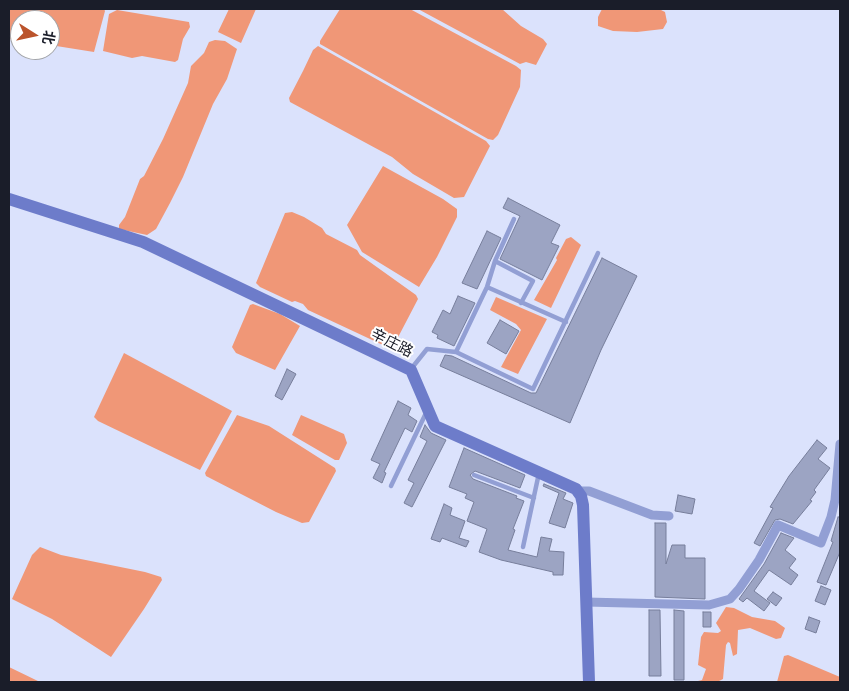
<!DOCTYPE html>
<html>
<head>
<meta charset="utf-8">
<style>
  body { margin:0 }
  #map { position:relative; width:849px; height:691px; overflow:hidden; background:#dbe2fc; font-family:"Public Sans","Noto Sans SC",sans-serif }
  canvas { display:block }
  .frame { position:absolute; inset:0; border:10px solid #1a1d29; pointer-events:none }
  .north { position:absolute; left:10px; top:10px; width:50px; height:50px; box-sizing:border-box; background:#fff; border:1px solid #a3a5a9; border-radius:50%; rotate:100deg; font-size:14px; font-weight:700; line-height:20px; text-align:center; color:#1a1d29 }
  .north::after { content:''; display:block; margin:auto; width:18px; height:22px; background:#bb542c; clip-path:polygon(50% 0,100% 100%,50% 72%,0 100%) }
</style>
</head>
<body>
<div id="map">
<canvas width="849" height="691"></canvas>
<div class="frame"></div>
<div class="north">北</div>
</div>
<script>
const g = document.querySelector('canvas').getContext('2d');
g.lineJoin = 'round';
function paint(path, color) { g.fillStyle = color; g.fill(path, 'evenodd'); }
const poly = rows => new Path2D(rows.map(r => 'M' + r).join(''));
function trace(path, color, width, dash) { g.strokeStyle = color; g.lineWidth = width; g.lineCap = dash ? 'butt' : 'round'; g.setLineDash(dash || []); g.stroke(path); }
function write(font, color, halo, rows, align = 'center') {
  g.font = font + ' "Public Sans","Noto Sans SC",sans-serif'; g.lineWidth = 4; g.setLineDash([]); g.textBaseline = 'middle'; g.strokeStyle = halo; g.fillStyle = color; for (const [text, x, y, turn = 0] of rows) {
    g.save(); g.translate(x, y); g.rotate((+turn || 0) * Math.PI / 180); g.textAlign = isNaN(turn) ? turn : align; if (halo) g.strokeText(text, 0, 0); g.fillText(text, 0, 0); g.restore();
  }
}
paint(poly([
  [9,9,104,9,105,11,94,52,50,45,50,20,20,20,20,40,9,39],
  [229,9,256,9,241,43,218,32],
  [340,9,410,9,516,66,521,70,520,87,498,135,493,140,488,139,320,44,320,41],
  [418,9,502,9,521,26,543,39,547,44,536,65,526,62,520,64],
  [602,9,659,9,665,12,667,22,663,29,637,32,613,31,598,26,598,17],
  [117,10,189,22,190,27,183,39,178,60,175,62,142,56,132,58,103,51,109,14],
  [215,40,225,41,237,49,227,79,213,104,183,177,170,203,156,229,147,235,119,229,119,225,125,217,140,179,144,176,163,139,188,83,191,66,204,53,209,42],
  [318,46,486,141,490,146,464,197,454,198,413,174,392,157,290,102,289,98,303,71,313,50],
  [383,166,443,199,457,209,457,217,437,257,419,287,362,252,347,225],
  [292,212,304,217,322,228,326,234,357,250,360,255,416,295,418,299,394,345,385,346,308,310,303,304,295,301,292,302,260,287,256,283,285,213],
  [571,237,581,245,551,308,534,300,557,260,556,258,566,239],
  [496,297,547,319,518,374,501,367,521,330,516,324,490,310],
  [253,304,280,314,300,326,275,370,236,353,232,347,250,305],
  [124,353,232,411,200,470,98,421,94,417],
  [237,415,269,426,335,468,336,471,309,522,302,523,276,512,206,476,205,473],
  [301,415,344,434,347,443,339,460,335,460,292,435],
  [40,547,61,555,145,572,161,577,162,580,144,609,111,657,52,619,12,599,32,555],
  [726,607,734,608,752,617,775,621,785,628,781,638,776,639,750,628,738,630,737,654,733,656,730,643,728,642,726,645,723,679,717,682,694,682,702,680,706,669,698,665,701,637,704,632,718,633,721,631,716,623],
  [788,655,840,677,840,682,777,682,784,656],
  [9,667,40,682,9,682]
]), '#f09777');
const building = poly([
  [508,198,560,225,551,243,559,246,542,280,500,259,520,216,503,208,508,198],
  [487,231,501,238,477,289,462,283,487,231],
  [602,258,637,276,601,350,570,423,440,366,445,355,452,356,531,393,536,393,602,258],
  [458,296,475,303,454,346,437,338,438,335,432,332,443,310,450,314,458,296],
  [500,320,519,331,506,354,487,343,500,320],
  [287,369,296,374,282,400,275,396,287,369],
  [398,401,411,408,408,415,417,421,412,432,405,428,384,472,386,473,382,483,373,478,380,464,371,460,398,401],
  [425,425,431,433,446,440,412,507,404,503,414,483,408,480,427,441,420,437,425,425],
  [817,440,827,448,818,459,830,468,814,490,816,492,810,500,812,501,793,524,780,519,775,520,760,546,754,543,773,508,770,507,789,476,817,440],
  [464,448,525,475,520,488,475,471,470,475,473,479,517,496,516,498,524,501,513,529,515,530,508,550,537,557,541,537,552,539,549,551,564,552,563,575,553,575,553,572,501,560,479,552,487,529,467,521,474,502,465,498,467,494,449,487,464,448],
  [544,484,566,493,563,499,573,503,565,528,549,523,559,493,543,486,544,484],
  [678,495,695,499,692,514,675,511,678,495],
  [444,504,452,508,450,515,465,521,459,538,469,541,466,547,442,538,440,542,431,539,444,504],
  [838,517,840,517,840,552,826,585,817,582,833,542,831,541,838,517],
  [655,523,666,523,666,564,672,545,685,545,685,558,705,558,705,599,655,597,655,523],
  [781,533,794,538,785,550,796,559,789,568,798,575,791,585,769,570,754,591,770,603,764,611,747,598,743,602,739,599,764,564,781,533],
  [821,586,831,590,825,605,815,601,821,586],
  [773,592,782,598,776,606,767,599,773,592],
  [649,610,660,610,661,676,649,676,649,610],
  [674,610,684,611,684,680,674,680,674,610],
  [703,612,711,612,711,627,703,627,703,612],
  [809,617,820,621,816,633,805,629,809,617]
]);
paint(building, '#9ca4c3');
trace(building, '#777e9b', 1);
trace(poly([
  [495,261,533,281,521,303],
  [487,287,566,322],
  [456,352,487,287,495,261,514,219],
  [411,369,427,349,456,352,533,389,598,253],
  [474,475,534,498],
  [391,486,426,413],
  [523,547,539,473]
]), '#929fd4', 4.5);
trace(poly([
  [578,491,589,491,652,515,669,516],
  [586,602,709,605,730,599,739,589,759,560,778,525,821,543,831,517,835,500,840,444]
]), '#929fd4', 9);
trace(poly([
  [9,199,143,242,411,370,435,426,576,489,581,496,583,505,589,682]
]), '#6d7cca', 12);
write('15px', '#1a1d29', '#fff', [
  ["辛庄路",392,343,27]
]);
</script>
</body>
</html>
